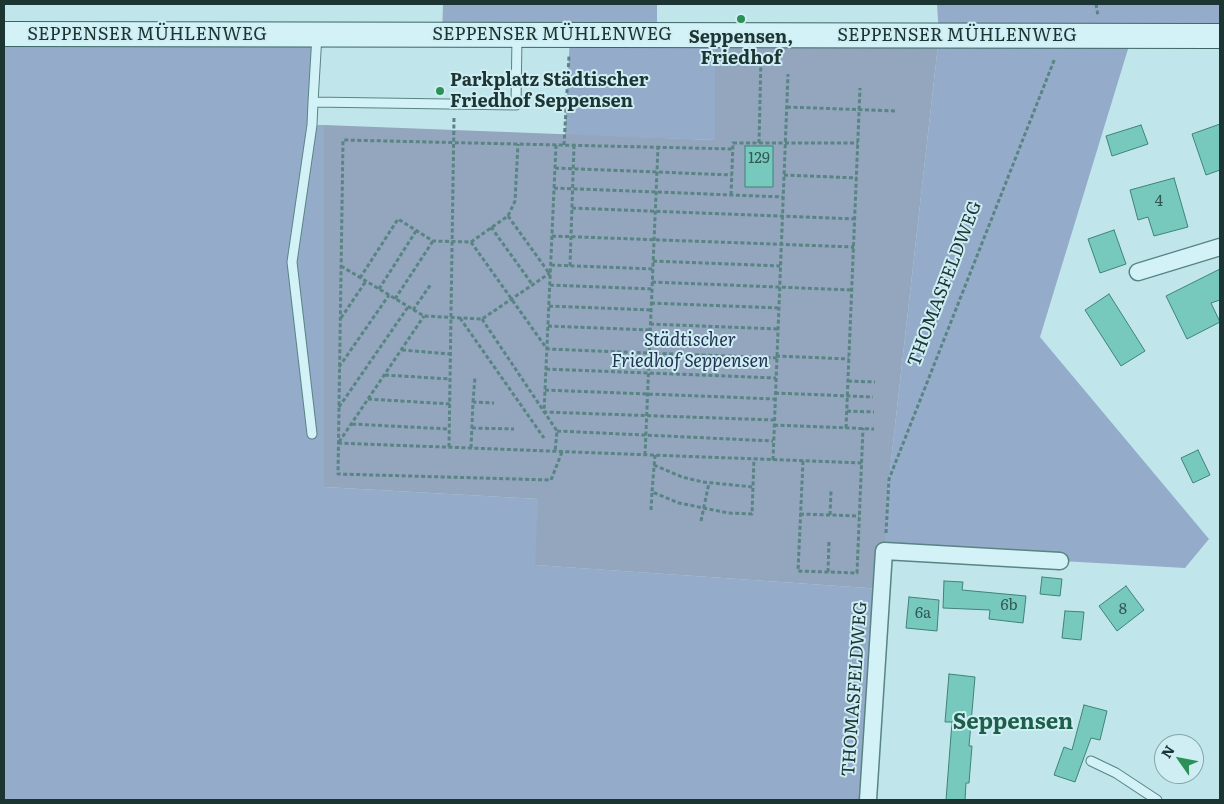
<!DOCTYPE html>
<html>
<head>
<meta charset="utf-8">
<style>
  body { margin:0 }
  #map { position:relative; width:1224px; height:804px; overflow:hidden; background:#c0e6ec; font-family:Literata,serif }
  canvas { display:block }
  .frame { position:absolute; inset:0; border:5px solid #1c3432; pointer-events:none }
  .north { position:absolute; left:1154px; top:734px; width:50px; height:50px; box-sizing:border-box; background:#cfeef4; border:1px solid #87a4a6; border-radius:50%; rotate:303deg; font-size:14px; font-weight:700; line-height:20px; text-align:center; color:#1c3432 }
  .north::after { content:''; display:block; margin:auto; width:18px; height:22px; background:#2b9157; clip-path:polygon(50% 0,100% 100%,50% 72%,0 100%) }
</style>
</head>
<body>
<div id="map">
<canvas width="1224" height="804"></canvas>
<div class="frame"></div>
<div class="north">N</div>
</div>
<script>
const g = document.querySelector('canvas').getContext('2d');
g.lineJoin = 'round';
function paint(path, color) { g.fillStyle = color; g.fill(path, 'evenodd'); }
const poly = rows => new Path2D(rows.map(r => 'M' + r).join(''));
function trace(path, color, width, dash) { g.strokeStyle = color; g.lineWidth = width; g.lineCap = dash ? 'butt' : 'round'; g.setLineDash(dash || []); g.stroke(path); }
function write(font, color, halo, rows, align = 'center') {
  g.font = font + ' Literata,serif'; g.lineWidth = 4; g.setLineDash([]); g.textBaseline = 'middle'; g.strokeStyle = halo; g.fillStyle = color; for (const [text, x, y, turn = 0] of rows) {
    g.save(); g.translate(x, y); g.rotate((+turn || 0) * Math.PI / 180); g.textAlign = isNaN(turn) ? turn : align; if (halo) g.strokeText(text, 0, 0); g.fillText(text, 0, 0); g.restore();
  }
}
paint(poly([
  [443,4,657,4,657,35,715,35,715,140,565,135,570,35,442,35],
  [937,4,1220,4,1220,36,1132,36,1040,337,1209,539,1185,568,884,551,889,479,939,36],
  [4,34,317,35,312,125,324,125,324,487,539,499,536,565,882,589,868,800,4,800]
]), '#94acc9');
paint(poly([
  [715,35,939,36,889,479,882,589,535,565,538,499,324,487,324,125,715,140]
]), '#93a6be');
const building = poly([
  [1220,124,1220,170,1206,175,1192,134,1220,124],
  [1141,125,1148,144,1112,156,1106,136,1141,125],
  [745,146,773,146,773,187,745,187,745,146],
  [1174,178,1188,227,1154,236,1148,217,1138,220,1130,190,1174,178],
  [1114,230,1126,264,1100,273,1088,239,1114,230],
  [1220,269,1220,300,1211,303,1220,322,1187,339,1166,296,1220,269],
  [1109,294,1145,351,1121,366,1085,310,1109,294],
  [1198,450,1210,475,1193,483,1181,458,1198,450],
  [1042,577,1062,579,1060,596,1040,594,1042,577],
  [944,581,963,582,962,590,1026,596,1023,623,989,619,990,610,943,608,944,581],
  [1126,586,1144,610,1117,631,1099,606,1126,586],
  [909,597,939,600,937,631,906,628,909,597],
  [1065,611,1084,612,1081,640,1062,638,1065,611],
  [949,674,975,677,969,746,972,746,969,783,966,783,965,800,946,800,952,722,945,722,949,674],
  [1084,705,1107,711,1100,740,1091,738,1075,782,1054,775,1064,747,1072,750,1084,705]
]);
paint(building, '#77c9bd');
trace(building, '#3f8277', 1);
const lane = poly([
  [317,35,313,102,516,105,517,36],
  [312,434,292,262,312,125,313,102],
  [1091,761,1116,773,1157,800]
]);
const street = poly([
  [1138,272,1220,247],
  [868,800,884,551,1060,561]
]);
const secondary = poly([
  [4,34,1220,36]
]);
trace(lane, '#588483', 11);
trace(street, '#588483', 19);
trace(secondary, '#3c6663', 26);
trace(poly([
  [1096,4,1098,16],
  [787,107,897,111],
  [759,143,761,56],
  [556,145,544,412,774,420],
  [564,145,569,56],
  [555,168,732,175],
  [784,175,857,178],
  [554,188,783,197],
  [731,195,733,143,858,143],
  [572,208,855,219],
  [508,216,549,273],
  [491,227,532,284],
  [552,236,854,247],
  [471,242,547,349,777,358],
  [653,261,780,266],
  [551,265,653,269],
  [341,266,424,316,482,319,550,273],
  [570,266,574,146],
  [360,278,398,219,433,241,471,242,508,216,515,201,518,144],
  [652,282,852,290],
  [550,285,652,289],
  [379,289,416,231],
  [395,299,433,241],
  [651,303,778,308],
  [549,306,651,310],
  [413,310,431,284],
  [341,318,366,281],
  [460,318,544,438],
  [482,319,557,431,555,452],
  [650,324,778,329],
  [548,326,650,330],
  [402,350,450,354],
  [776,356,849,359],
  [339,367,389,295],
  [546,369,776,378],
  [385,375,450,379],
  [848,381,875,382],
  [545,390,775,399],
  [775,393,873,397],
  [368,399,450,404],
  [473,402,475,377],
  [339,407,408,307],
  [847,411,874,412],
  [352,424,449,429],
  [774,425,874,429],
  [472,428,514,429],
  [846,428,860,88],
  [557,431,773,441],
  [339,442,424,316],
  [338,443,862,463],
  [449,447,454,117],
  [471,448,473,402,494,403],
  [562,452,551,480,338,474,343,140,733,149],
  [645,455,658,147],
  [655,455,652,492,679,503,728,513,752,514,754,459],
  [773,460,788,74],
  [803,461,798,571,857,573,863,428],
  [654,465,682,477,703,482,753,487],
  [651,510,652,492],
  [800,514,859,516],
  [830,515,831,491],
  [701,521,709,483],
  [886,533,889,479,1055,58],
  [828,572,829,540]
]), '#588483', 3, [4, 2.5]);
trace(lane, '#d2f2f7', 9);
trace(street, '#d2f2f7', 16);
trace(secondary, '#d2f2f7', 24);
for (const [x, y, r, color] of [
  [741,19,5,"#2b9157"],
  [440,91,5,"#2b9157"]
]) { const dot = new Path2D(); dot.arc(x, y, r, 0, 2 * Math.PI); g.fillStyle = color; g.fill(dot); trace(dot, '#cfeef4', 2); }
write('15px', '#335955', null, [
  ["129",759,159],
  ["4",1159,202],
  ["6b",1009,606],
  ["8",1123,610],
  ["6a",923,614]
]);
write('18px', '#1c3432', '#cfeef4', [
  ["SEPPENSER MÜHLENWEG",147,35],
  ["SEPPENSER MÜHLENWEG",552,35],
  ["SEPPENSER MÜHLENWEG",957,36],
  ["THOMASFELDWEG",945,284,-69],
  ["THOMASFELDWEG",855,689,-86]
]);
write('bold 18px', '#1c3432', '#cfeef4', [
  ["Seppensen,",741,38],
  ["Friedhof",741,59],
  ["Parkplatz Städtischer",450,81,"left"],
  ["Friedhof Seppensen",450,102,"left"]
]);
write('italic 18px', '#243150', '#cfeef4', [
  ["Städtischer",690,341],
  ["Friedhof Seppensen",690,362]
]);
write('bold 22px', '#1d5f48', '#cfeef4', [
  ["Seppensen",1013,723]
]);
</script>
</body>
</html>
